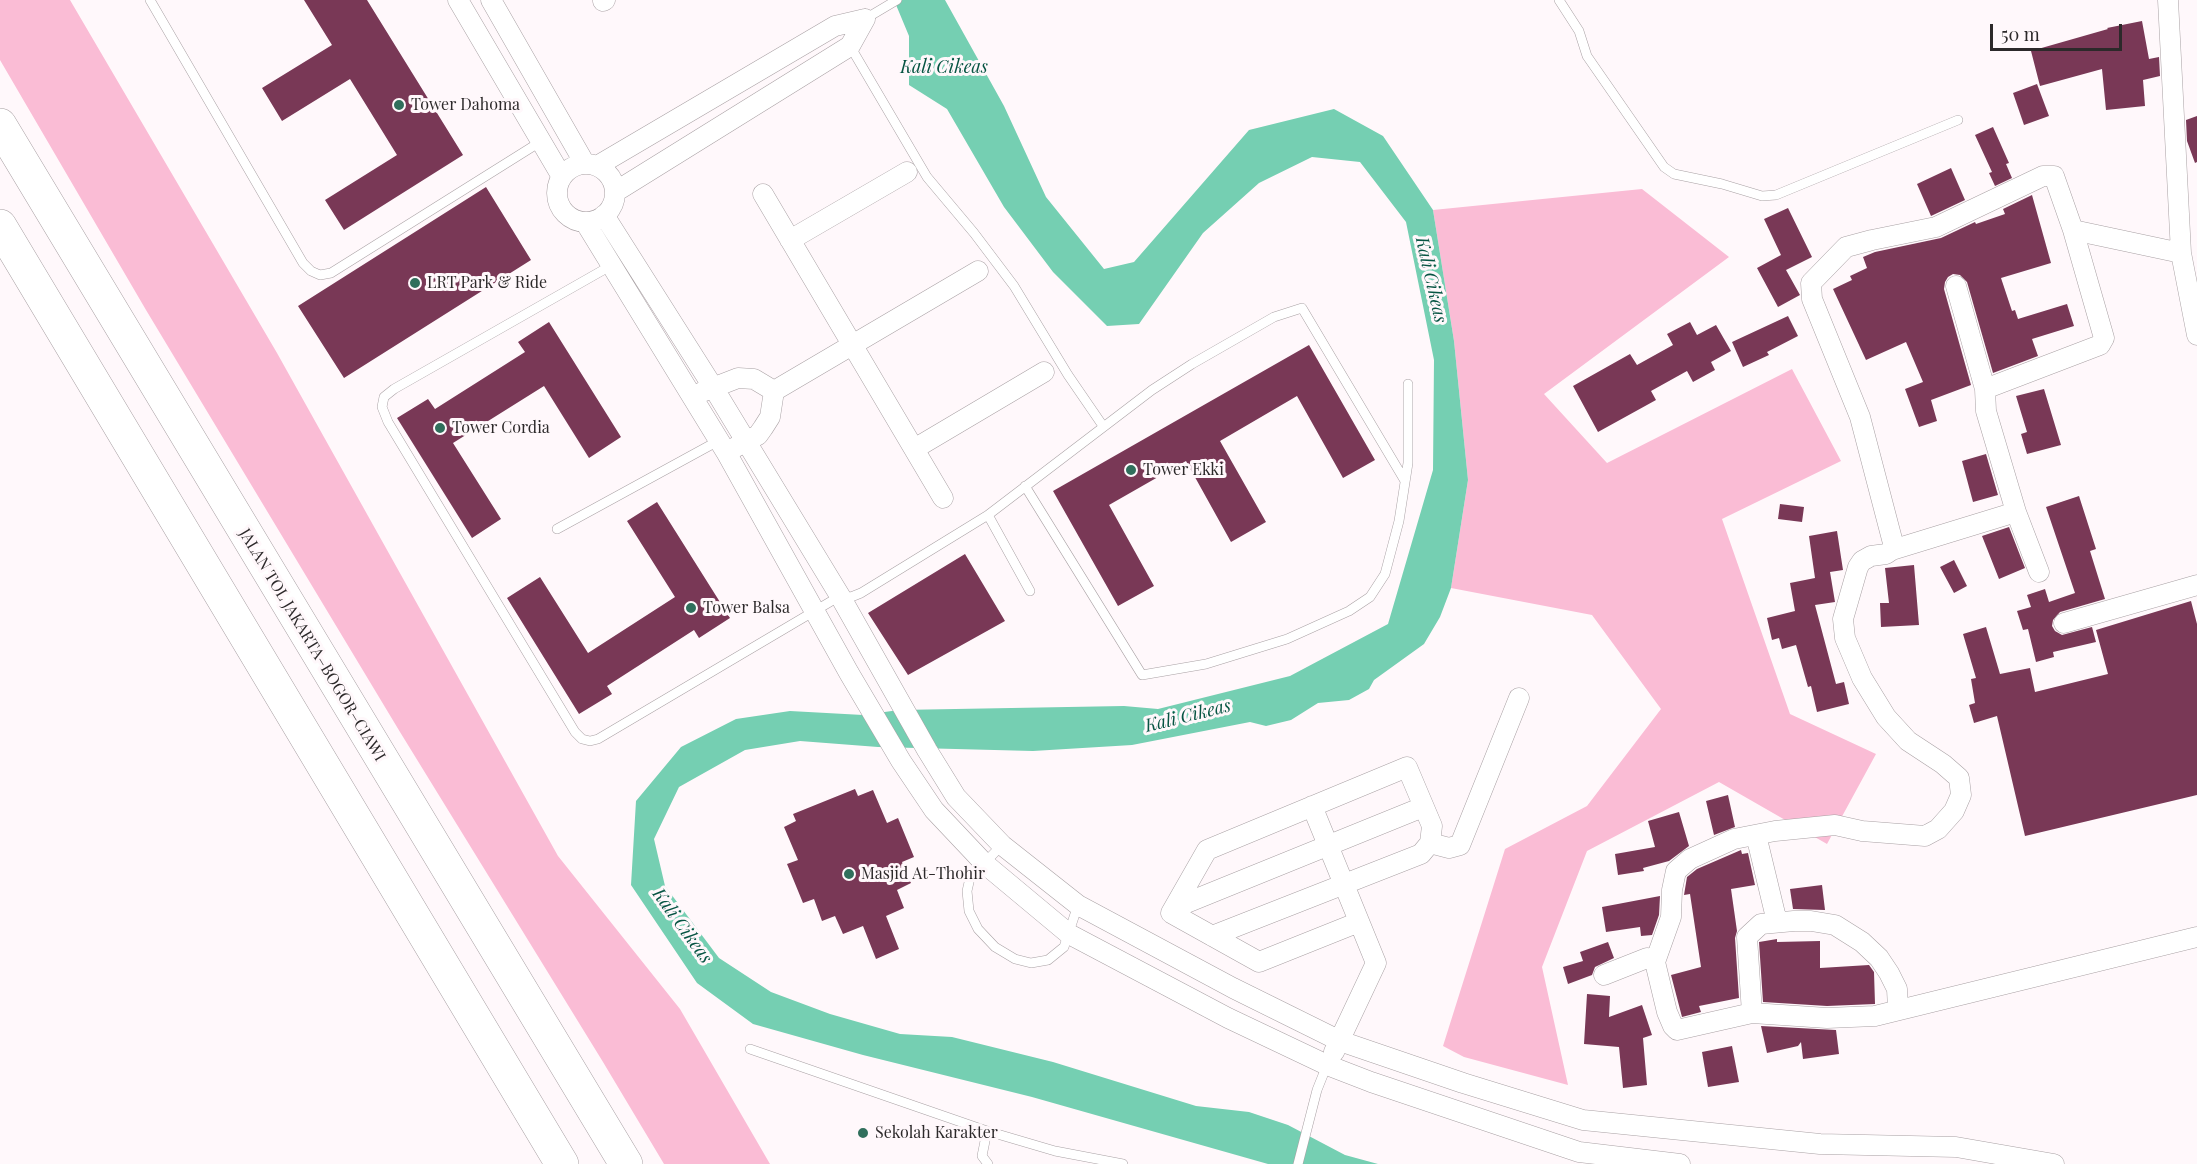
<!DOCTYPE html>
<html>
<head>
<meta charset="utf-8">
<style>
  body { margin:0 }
  #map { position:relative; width:2197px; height:1164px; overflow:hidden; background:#fff8fb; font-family:"Playfair Display",serif }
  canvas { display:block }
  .scale { position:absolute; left:1990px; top:24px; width:132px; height:27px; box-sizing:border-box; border:3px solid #2c292a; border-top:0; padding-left:8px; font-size:18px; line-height:21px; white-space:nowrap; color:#2c292a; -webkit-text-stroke:4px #fff8fb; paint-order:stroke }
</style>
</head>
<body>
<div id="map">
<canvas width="2197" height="1164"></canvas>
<div class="scale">50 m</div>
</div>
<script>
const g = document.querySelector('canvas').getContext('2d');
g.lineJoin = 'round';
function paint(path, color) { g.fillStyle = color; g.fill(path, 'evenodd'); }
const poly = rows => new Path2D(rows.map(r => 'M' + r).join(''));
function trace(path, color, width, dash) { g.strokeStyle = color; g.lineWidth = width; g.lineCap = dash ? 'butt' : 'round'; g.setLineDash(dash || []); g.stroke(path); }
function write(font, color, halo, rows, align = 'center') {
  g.font = font + ' "Playfair Display",serif'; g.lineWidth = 6; g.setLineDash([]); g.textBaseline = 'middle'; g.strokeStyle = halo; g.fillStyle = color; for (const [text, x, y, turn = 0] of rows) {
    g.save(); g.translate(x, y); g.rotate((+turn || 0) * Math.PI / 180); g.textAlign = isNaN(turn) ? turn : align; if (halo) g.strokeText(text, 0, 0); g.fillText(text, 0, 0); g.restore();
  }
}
paint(poly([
  [0,0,70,0,277,353,558,856,680,1009,770,1164,664,1164,603,1062,400,732,146,310,0,60],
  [1642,189,1729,257,1544,394,1607,463,1792,369,1841,461,1722,519,1790,714,1876,754,1827,844,1719,782,1587,851,1542,967,1568,1085,1464,1057,1443,1046,1505,849,1587,806,1661,709,1592,615,1451,588,1468,480,1454,341,1433,210]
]), '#fabcd5');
paint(poly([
  [894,0,945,0,1004,106,1046,197,1104,269,1134,262,1249,130,1334,109,1383,136,1433,210,1454,341,1468,480,1451,588,1440,617,1424,644,1374,680,1369,689,1349,700,1318,703,1291,720,1266,726,1250,722,1132,745,1033,751,878,747,800,741,745,750,679,787,654,839,665,886,719,958,771,992,830,1014,900,1034,952,1037,1053,1062,1196,1106,1249,1112,1288,1125,1345,1155,1378,1164,1268,1164,1032,1097,863,1055,753,1024,697,983,631,885,636,801,681,747,736,719,790,711,863,715,899,710,1124,706,1158,709,1290,676,1388,624,1433,470,1434,360,1406,222,1360,162,1312,157,1259,183,1203,233,1139,324,1107,326,1053,272,1004,207,947,109,909,85,909,36]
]), '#75cfb2');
paint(poly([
  [304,0,367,0,463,155,344,230,325,200,397,155,350,79,282,121,262,88,332,45],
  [2142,21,2149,59,2159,57,2160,76,2143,80,2145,106,2106,110,2102,69,2040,86,2031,51,2108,29,2107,28],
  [2037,84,2049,116,2024,125,2013,93],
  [2197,116,2197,162,2195,163,2187,141,2186,120],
  [1993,127,2009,163,2006,164,2012,178,1995,186,1989,173,1992,172,1975,135],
  [1951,168,1965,200,1931,216,1917,184],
  [486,187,531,260,344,378,298,306],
  [2032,195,2051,263,2001,278,2012,311,2015,310,2018,319,2067,304,2074,326,2032,339,2038,356,1993,373,1967,282,1960,275,1953,274,1948,277,1945,282,1944,289,1971,385,1931,400,1937,421,1919,427,1905,389,1923,382,1906,342,1866,360,1833,289,1852,280,1850,276,1867,268,1863,257,1875,252,1941,238,1975,222,1976,224,2005,214,2003,209],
  [1788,208,1812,257,1786,270,1800,295,1778,307,1757,268,1781,255,1764,219],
  [1788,316,1798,336,1767,352,1769,355,1743,367,1732,342],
  [549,322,621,437,589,458,544,386,453,443,501,519,472,538,397,418,428,399,435,409,525,352,518,342],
  [1690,322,1697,335,1716,325,1731,351,1711,362,1715,370,1693,382,1687,371,1651,391,1656,400,1598,432,1573,386,1630,354,1637,365,1673,345,1667,334],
  [1309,345,1375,460,1343,478,1297,396,1220,441,1266,522,1231,542,1186,461,1109,505,1154,586,1118,606,1053,491],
  [2044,389,2061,445,2027,454,2021,434,2027,432,2016,396],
  [1986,454,1998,495,1973,502,1962,461],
  [2079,496,2096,549,2090,551,2105,599,2060,612,2053,620,2052,626,2055,631,2062,635,2092,627,2096,642,2053,652,2054,657,2036,662,2028,629,2023,630,2017,611,2031,607,2027,595,2045,589,2049,602,2075,593,2046,507],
  [657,502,730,618,699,638,694,630,607,686,612,694,579,714,507,598,540,577,588,653,675,597,627,521],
  [1780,504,1804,507,1802,522,1778,519],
  [2009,527,2025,568,1999,579,1982,536],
  [1837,531,1843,570,1830,572,1835,602,1815,605,1836,684,1844,682,1849,704,1817,712,1811,686,1808,687,1796,645,1782,649,1779,638,1772,640,1767,618,1795,611,1790,583,1815,578,1809,536],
  [965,554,1005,621,908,675,868,613],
  [1954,560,1967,586,1954,593,1940,567],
  [1914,565,1919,625,1881,627,1880,603,1889,603,1885,568],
  [2191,601,2197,624,2197,795,2025,836,1997,716,1974,723,1969,705,1975,703,1971,679,1976,678,1963,634,1986,627,2000,674,2030,668,2035,692,2108,674,2096,630],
  [855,789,858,796,873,790,887,823,898,818,914,857,902,862,911,883,897,890,904,908,886,916,899,949,876,959,863,926,843,934,835,916,822,921,814,899,803,903,787,864,798,860,784,827,796,821,793,814],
  [1728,795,1735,827,1714,835,1706,801],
  [1679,812,1689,846,1669,861,1643,868,1644,871,1618,875,1615,854,1655,847,1648,821],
  [1741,850,1742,854,1748,853,1755,885,1731,889,1737,931,1735,938,1739,998,1699,1006,1701,1012,1682,1017,1671,975,1701,967,1690,894,1684,895,1687,877,1697,869],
  [1822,885,1825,910,1793,909,1790,889],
  [1660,896,1659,915,1652,935,1641,936,1640,927,1606,932,1602,907],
  [1777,939,1777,942,1820,941,1820,968,1869,965,1874,972,1875,1004,1827,1006,1763,1002,1759,942],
  [1608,942,1614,958,1595,967,1592,975,1568,984,1563,967,1583,961,1580,952],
  [1587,994,1610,996,1609,1017,1642,1005,1652,1035,1643,1038,1647,1085,1623,1088,1619,1047,1584,1044],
  [1761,1026,1836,1030,1839,1054,1803,1059,1801,1042,1798,1046,1767,1053],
  [1732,1046,1739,1082,1708,1087,1702,1052]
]), '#793856');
const lane = poly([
  [150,0,303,263,311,271,320,275,331,273,540,142],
  [1559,0,1579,31,1587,56,1664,167,1674,174,1722,184,1762,196,1776,195,1958,120],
  [865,19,897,0],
  [850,46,927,177,974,233,1014,286,1068,375,1103,426],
  [612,265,394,389,384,397,382,407,388,422,575,732,582,739,590,741,598,739,840,596,851,597,861,593,988,515,1152,390,1192,364,1274,317,1302,308,1405,481],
  [1025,486,1142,675,1206,664,1287,639,1349,611,1370,597,1385,574,1399,521,1408,463,1408,384],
  [988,515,1030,591],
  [557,529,718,441],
  [1002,845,970,878,967,891,969,911,978,929,995,947,1015,959,1031,963,1048,960,1064,947,1078,905],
  [750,1049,987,1131],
  [988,1164,982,1156,987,1131,1055,1151,1123,1164],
  [1298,1164,1317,1090,1327,1065]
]);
const street = poly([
  [458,0,562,177],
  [491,0,585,164],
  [2168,0,2181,253,2197,335],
  [603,1,605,0],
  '557 193a29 29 0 1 1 58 0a29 29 0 1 1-58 0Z',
  [597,166,835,26,865,19],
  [615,192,850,46,865,19],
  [763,194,943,498],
  [604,215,713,387,840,596,927,750,956,797,1002,845,1078,905,1233,988,1340,1041,1463,1083,1583,1120,1820,1144,1956,1147,2054,1164],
  [585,222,726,452,849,673,901,761,934,810,985,864,1069,934,1228,1018,1327,1065,1371,1082,1579,1152,1680,1164],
  [790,240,907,172],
  [1956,286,1985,389],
  [774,391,978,271],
  [702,392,738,378,754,379,774,391],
  [734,448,758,435,763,428,770,417,774,391],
  [914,449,1044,372],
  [1892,550,2016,512],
  [2039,572,2016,512,1986,411,1985,389,2100,345,2104,338,2073,230],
  [2064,623,2197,585],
  [1312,806,1376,963,1334,1052],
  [1756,835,1777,922],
  [1430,843,1449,848,1460,845,1519,698],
  [1174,908,1423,807],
  [1212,936,1421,854,1430,843,1432,826,1407,767,1207,850,1171,913,1259,962,1359,922],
  [1655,962,1671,917,1672,890,1676,871,1690,859,1734,839,1775,831,1835,825,1862,831,1925,836,1938,829,1954,811,1961,795,1959,778,1943,764,1908,741,1886,717,1862,678,1845,638,1843,619,1858,567,1862,561,1871,556,1886,554,1892,550,1893,543,1860,417,1812,299,1811,283,1846,247,1872,240,1936,227,2043,176,2054,176,2073,230,2181,253],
  [1604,975,1647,958,1655,962,1667,1012,1673,1026,1677,1030,1752,1013,1827,1018,1875,1016,2197,937],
  [1752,1013,1747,937,1761,924,1794,921,1811,921,1835,925,1862,942,1879,958,1889,973,1897,989,1898,1009]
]);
const highway = poly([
  [0,125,626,1164],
  [0,226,562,1164]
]);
trace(lane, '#a9a1a4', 10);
trace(street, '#a9a1a4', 21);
trace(highway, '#a9a1a4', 34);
trace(lane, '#fff', 9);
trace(street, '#fff', 20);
trace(highway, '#fff', 33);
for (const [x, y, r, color] of [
  [399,105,6,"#306f5c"],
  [415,283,6,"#306f5c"],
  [440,428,6,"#306f5c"],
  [1131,470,6,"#306f5c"],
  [691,608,6,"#306f5c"],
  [849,874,6,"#306f5c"],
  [863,1133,6,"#306f5c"]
]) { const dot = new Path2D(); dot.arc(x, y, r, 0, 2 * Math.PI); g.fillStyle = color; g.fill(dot); trace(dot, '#fff8fb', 2); }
write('16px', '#2c292a', '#fff8fb', [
  ["Tower Dahoma",411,105],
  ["LRT Park & Ride",427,283],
  ["Tower Cordia",452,428],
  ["Tower Ekki",1143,470],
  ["Tower Balsa",703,608],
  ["Masjid At-Thohir",861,874],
  ["Sekolah Karakter",875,1133]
], 'left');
write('16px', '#2c292a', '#fff8fb', [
  ["JALAN TOL JAKARTA–BOGOR–CIAWI",312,645,59]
]);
write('italic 18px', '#075543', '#fff8fb', [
  ["Kali Cikeas",944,67],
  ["Kali Cikeas",1431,280,77],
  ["Kali Cikeas",1188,716,-14],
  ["Kali Cikeas",682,926,54]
]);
</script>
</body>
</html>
